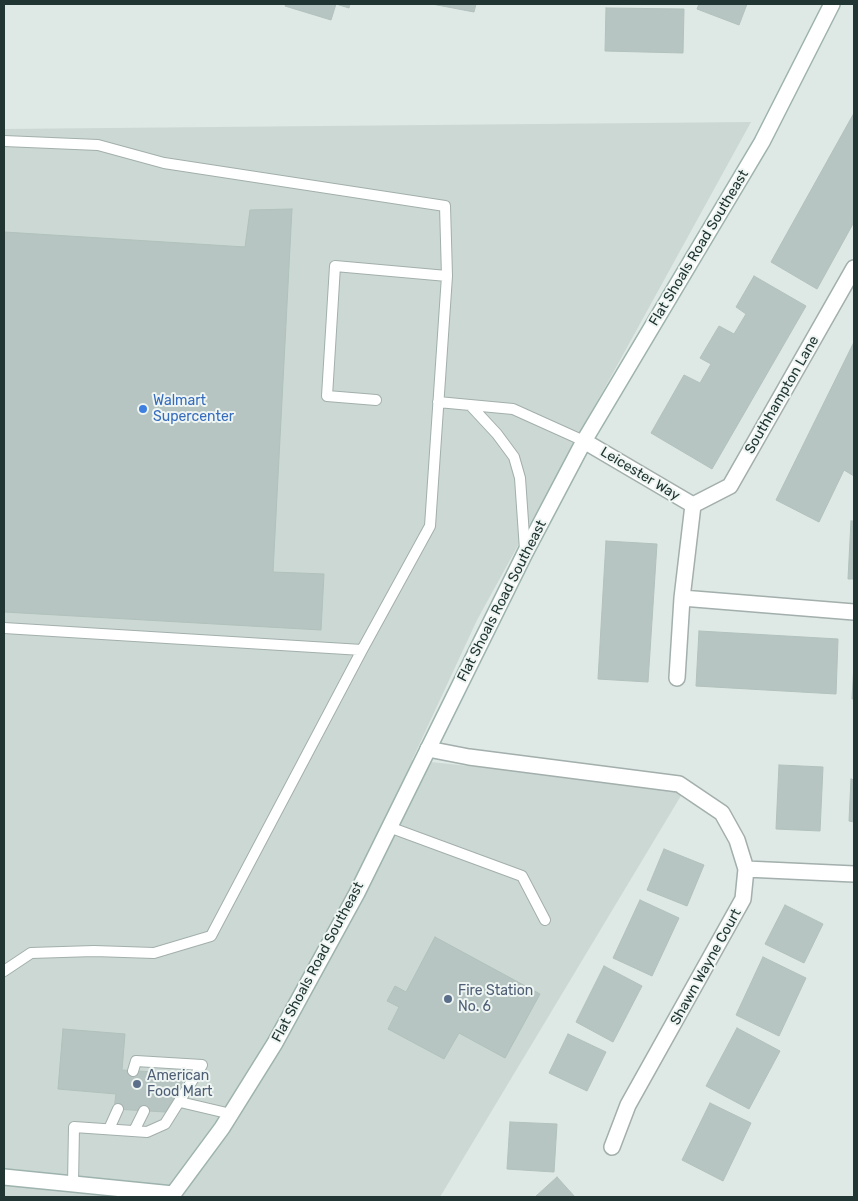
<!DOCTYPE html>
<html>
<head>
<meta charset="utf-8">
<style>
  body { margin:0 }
  #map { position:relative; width:858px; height:1201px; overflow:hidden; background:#dee8e5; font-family:Rubik,sans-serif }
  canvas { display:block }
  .frame { position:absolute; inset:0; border:5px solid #213633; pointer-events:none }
</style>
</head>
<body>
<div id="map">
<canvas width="858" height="1201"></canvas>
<div class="frame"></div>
</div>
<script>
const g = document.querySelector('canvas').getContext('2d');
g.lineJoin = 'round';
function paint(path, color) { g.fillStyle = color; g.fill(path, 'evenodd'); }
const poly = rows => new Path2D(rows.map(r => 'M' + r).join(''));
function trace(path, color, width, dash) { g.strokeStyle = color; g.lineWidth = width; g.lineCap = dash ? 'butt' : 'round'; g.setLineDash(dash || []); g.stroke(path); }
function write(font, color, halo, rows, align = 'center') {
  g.font = font + ' Rubik,sans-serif'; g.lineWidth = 4; g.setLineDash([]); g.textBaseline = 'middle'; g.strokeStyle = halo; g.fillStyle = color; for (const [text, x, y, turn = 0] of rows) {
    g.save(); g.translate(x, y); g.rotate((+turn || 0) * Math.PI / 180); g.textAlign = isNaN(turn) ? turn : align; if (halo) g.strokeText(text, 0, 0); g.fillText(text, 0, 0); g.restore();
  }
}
paint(poly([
  [751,122,477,620,412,760,685,789,440,1197,4,1197,4,129]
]), '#ccd8d4');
const building = poly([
  [286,4,350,4,349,8,336,4,331,20,285,6,286,4],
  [432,4,476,4,474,12,432,4],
  [699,4,747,4,739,25,697,9,699,4],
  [606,8,684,9,683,53,605,51,606,8],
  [854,113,854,222,817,289,771,262,854,113],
  [292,209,273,572,324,574,321,630,4,612,4,232,245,247,250,210,292,209],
  [754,276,806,306,712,469,651,433,684,375,700,383,711,364,700,358,719,326,734,334,746,314,736,307,754,276],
  [854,342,854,476,844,470,819,522,776,500,854,342],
  [851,521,854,521,854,579,848,579,851,521],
  [606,541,657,544,648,682,598,679,606,541],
  [699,631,838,639,836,694,696,686,699,631],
  [854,664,854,699,852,699,854,664],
  [779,765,823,767,820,831,776,829,779,765],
  [851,779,854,780,854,822,849,821,851,779],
  [664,849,704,865,687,906,647,890,664,849],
  [640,900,679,918,652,976,613,958,640,900],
  [785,905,823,924,804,963,765,944,785,905],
  [435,937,540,994,505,1058,459,1033,444,1059,388,1029,399,1007,387,1001,395,986,406,992,435,937],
  [763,957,806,978,779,1036,736,1015,763,957],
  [604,966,642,986,613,1042,576,1022,604,966],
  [737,1028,780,1051,749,1109,706,1086,737,1028],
  [63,1029,125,1034,122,1070,187,1074,166,1112,114,1109,116,1094,58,1089,63,1029],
  [568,1034,606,1052,587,1091,549,1073,568,1034],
  [710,1103,751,1123,723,1181,682,1160,710,1103],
  [510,1122,557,1124,554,1172,507,1169,510,1122],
  [557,1177,575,1197,535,1197,557,1177]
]);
paint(building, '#b6c5c1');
trace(building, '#b1c1bc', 1);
const lane = poly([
  [4,141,98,145,164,163,445,206,447,276,430,526,362,650,211,936,154,953,94,951,31,953,4,971],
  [376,400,327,396,335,266,447,276],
  [438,402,513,409,584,441],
  [471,406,497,434,514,457,520,478,525,550],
  [4,628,362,650],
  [389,827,522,876,545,920],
  [180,1102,231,1114],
  [109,1129,118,1109],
  [134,1131,144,1111],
  [73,1184,74,1127,147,1132,165,1124,202,1065,136,1061,133,1071]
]);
const street = poly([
  [584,441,693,505,682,598,677,678],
  [693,505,730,486,854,268],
  [682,598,854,612],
  [428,749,469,757,679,784,722,813,737,840,746,869,743,899,628,1105,612,1147],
  [746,869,854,874]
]);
const secondary = poly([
  [4,1177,173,1194],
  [171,1197,222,1128,275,1043,357,893,525,553,584,441,762,142,832,4]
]);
trace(lane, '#a2afac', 12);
trace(street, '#a2afac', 18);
trace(secondary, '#9eb3ae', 18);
trace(lane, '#fff', 10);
trace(street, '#fff', 15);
trace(secondary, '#fff', 15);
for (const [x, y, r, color] of [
  [143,409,5,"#3f7fe0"],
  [448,999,5,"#5c6f8a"],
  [137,1084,5,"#5c6f8a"]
]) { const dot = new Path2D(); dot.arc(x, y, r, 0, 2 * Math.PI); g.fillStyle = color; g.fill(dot); trace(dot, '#eef5f2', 2); }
write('14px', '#213633', '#eef5f2', [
  ["Flat Shoals Road Southeast",699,248,-59],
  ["Southhampton Lane",782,395,-60],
  ["Leicester Way",640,474,31],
  ["Flat Shoals Road Southeast",502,601,-63],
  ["Flat Shoals Road Southeast",318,962,-62],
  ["Shawn Wayne Court",706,967,-61]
]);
write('14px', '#366cbe', '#eef5f2', [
  ["Walmart",153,401],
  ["Supercenter",153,417]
], 'left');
write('14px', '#4e5e75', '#eef5f2', [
  ["Fire Station",458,991],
  ["No. 6",458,1007],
  ["American",147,1076],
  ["Food Mart",147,1092]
], 'left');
</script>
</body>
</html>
